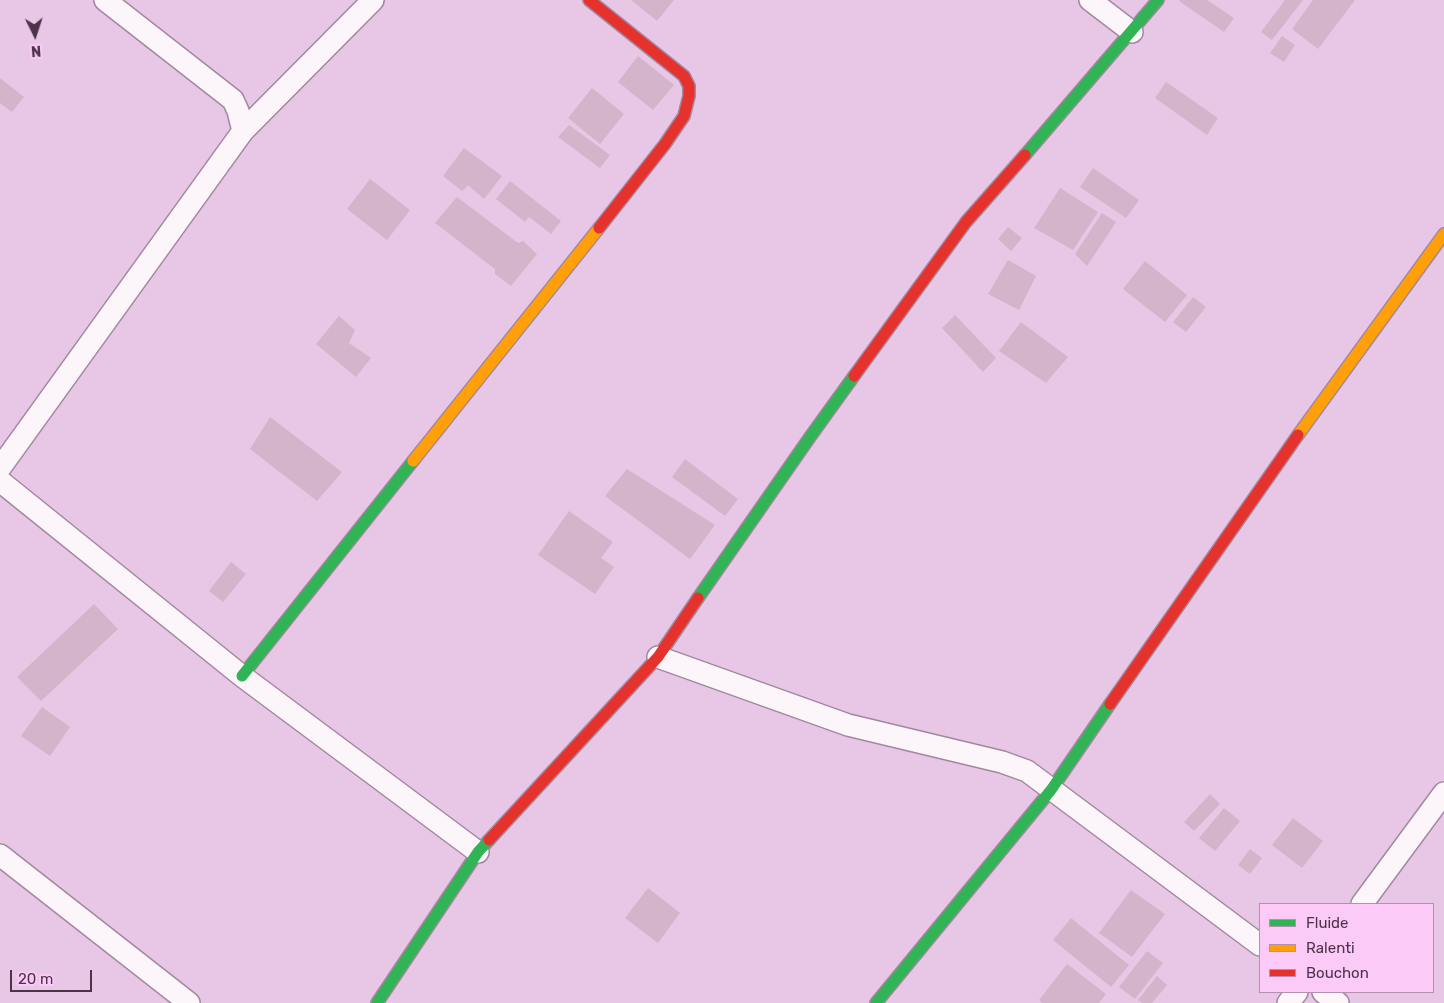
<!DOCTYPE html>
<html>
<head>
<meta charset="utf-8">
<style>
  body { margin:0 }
  #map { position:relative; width:1444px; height:1003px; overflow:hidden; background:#e8c6e5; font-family:Rubik,sans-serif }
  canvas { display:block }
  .legend { position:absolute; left:1259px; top:903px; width:175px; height:90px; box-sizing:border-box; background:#fccaf7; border:1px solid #b68eb2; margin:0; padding:6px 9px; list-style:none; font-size:15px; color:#4c334a }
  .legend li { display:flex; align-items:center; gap:10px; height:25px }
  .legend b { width:25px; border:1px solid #b68eb2 }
  .north { position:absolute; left:10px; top:10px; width:50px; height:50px; -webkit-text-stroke:4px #fccaf7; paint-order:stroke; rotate:176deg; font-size:14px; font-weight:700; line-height:20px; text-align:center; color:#4c334a }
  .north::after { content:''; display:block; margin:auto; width:18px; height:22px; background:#4c334a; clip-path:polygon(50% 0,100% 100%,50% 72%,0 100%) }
  .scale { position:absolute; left:10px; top:970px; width:82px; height:22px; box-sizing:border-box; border:2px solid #4c334a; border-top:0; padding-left:6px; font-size:15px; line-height:18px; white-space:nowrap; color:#4c334a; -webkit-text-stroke:4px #fccaf7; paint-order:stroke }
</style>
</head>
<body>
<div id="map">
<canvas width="1444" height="1003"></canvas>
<ul class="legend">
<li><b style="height:6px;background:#30b455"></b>Fluide</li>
<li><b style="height:6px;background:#ff9f0a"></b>Ralenti</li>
<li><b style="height:6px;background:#e5322d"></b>Bouchon</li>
</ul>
<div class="north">N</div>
<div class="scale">20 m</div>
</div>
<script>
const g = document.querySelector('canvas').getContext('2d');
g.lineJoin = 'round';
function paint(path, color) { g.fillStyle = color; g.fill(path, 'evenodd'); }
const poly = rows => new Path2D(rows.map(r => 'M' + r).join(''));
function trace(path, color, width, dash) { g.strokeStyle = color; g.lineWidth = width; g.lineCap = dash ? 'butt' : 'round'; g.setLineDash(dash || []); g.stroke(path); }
paint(poly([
  [631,0,674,0,657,21],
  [1180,0,1207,0,1234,18,1224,32,1179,1],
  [1285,0,1303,0,1272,40,1261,32],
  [1313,0,1355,0,1318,49,1292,29],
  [1282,36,1295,45,1284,62,1270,53],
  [638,56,674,85,653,110,618,82],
  [0,78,24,97,12,112,0,103],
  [1166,82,1218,118,1207,135,1155,98],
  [592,88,624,114,600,144,568,118],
  [569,125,610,155,600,168,558,137],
  [464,148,502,176,484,199,468,185,462,191,443,176],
  [1093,168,1139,200,1126,218,1080,187],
  [370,179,410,210,387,240,347,209],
  [510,181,561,221,551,234,529,217,525,222,496,199],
  [1060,188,1098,212,1073,250,1034,228],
  [457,197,518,243,523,241,537,254,511,286,495,274,495,269,435,223],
  [1102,213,1116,222,1087,266,1075,254],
  [1008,227,1022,238,1011,251,998,239],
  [1008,260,1036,276,1019,310,988,294],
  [1145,261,1187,295,1165,322,1123,289],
  [1193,297,1206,307,1186,332,1173,322],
  [955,315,996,358,983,372,942,328],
  [339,316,355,330,349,343,371,358,356,377,316,344],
  [1021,322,1068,357,1046,383,999,351],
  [270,417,342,472,317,501,250,449],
  [685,459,738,499,725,516,672,477],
  [627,469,715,525,690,559,605,496],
  [569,511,613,542,601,558,614,567,595,594,538,555],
  [231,562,246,574,223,602,209,591],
  [94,604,118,629,41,701,17,677],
  [42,707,70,727,50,756,21,736],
  [1210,794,1220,804,1194,831,1184,822],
  [1224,808,1240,821,1215,851,1199,838],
  [1293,818,1323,841,1302,868,1272,845],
  [1250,849,1262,858,1250,874,1238,865],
  [648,888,680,913,658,943,625,918],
  [1131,890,1165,914,1132,957,1099,933],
  [1071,918,1129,965,1111,987,1053,940],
  [1147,951,1163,963,1135,999,1119,987],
  [1067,964,1106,994,1099,1003,1042,1003,1039,1000],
  [1157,976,1167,985,1152,1003,1142,1003,1138,1000]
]), '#d2b5cb');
const street = poly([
  [105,0,233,100,238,111,243,131],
  [1090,0,1132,32],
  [0,468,243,131,373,0],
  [0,481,242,676,478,852],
  [658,657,848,725,1002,762,1027,771,1260,945],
  [0,855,189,1003],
  [1362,904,1444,793],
  [1323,992,1338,1003],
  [1288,1003,1297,992]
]);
const fast = poly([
  [1025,155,1158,0],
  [698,598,810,437,854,376],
  [242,676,413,461],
  [377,1003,478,852,489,840],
  [876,1003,1051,790,1110,704]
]);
const slow = poly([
  [1298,435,1444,234],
  [413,461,599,228]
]);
const jam = poly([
  [589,0,684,76,689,86,689,96,684,116,665,144,599,228],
  [854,376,966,222,1025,155],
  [1110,704,1298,435],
  [489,840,658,657,698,598]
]);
trace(street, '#a1889f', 24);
trace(fast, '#a1889f', 14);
trace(slow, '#a1889f', 14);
trace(jam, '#a1889f', 14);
trace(street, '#fcf6fb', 21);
trace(fast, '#30b455', 11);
trace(slow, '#ff9f0a', 11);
trace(jam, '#e5322d', 11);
</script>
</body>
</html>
